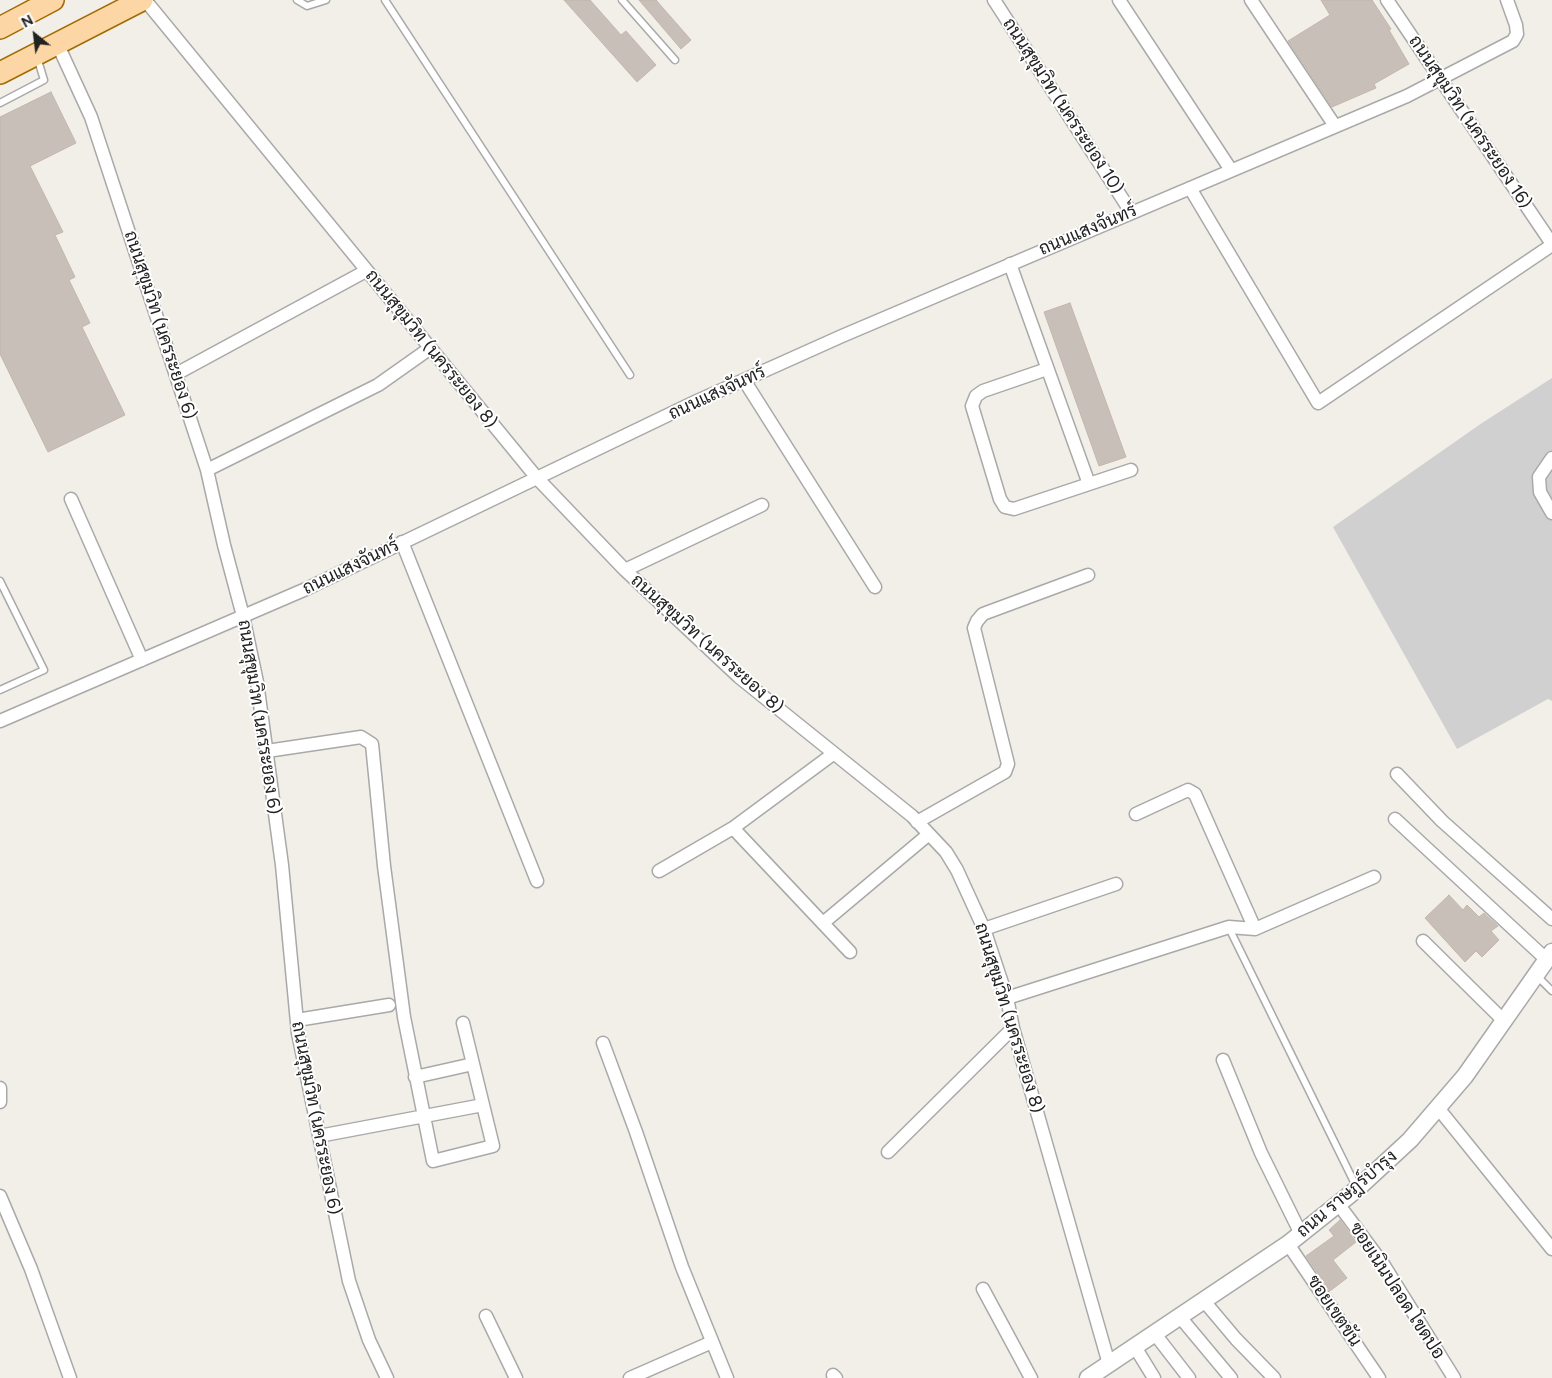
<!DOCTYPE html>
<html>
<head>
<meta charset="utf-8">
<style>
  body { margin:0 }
  #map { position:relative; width:1552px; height:1378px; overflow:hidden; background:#f2efe9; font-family:Figtree,sans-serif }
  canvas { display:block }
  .north { position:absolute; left:10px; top:10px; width:50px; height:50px; -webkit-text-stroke:4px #fff; paint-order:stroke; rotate:331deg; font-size:14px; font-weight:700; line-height:20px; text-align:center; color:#222 }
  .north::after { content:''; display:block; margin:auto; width:18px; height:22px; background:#222; clip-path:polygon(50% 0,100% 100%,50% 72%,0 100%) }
</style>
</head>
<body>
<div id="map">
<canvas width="1552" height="1378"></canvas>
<div class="north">N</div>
</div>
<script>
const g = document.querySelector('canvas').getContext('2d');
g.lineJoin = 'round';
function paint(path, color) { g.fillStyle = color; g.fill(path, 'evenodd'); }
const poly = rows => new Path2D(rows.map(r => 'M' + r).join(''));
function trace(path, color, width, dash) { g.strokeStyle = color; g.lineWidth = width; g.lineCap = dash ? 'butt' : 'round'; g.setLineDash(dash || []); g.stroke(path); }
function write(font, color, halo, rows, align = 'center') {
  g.font = font + ' Figtree,Sarabun,sans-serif'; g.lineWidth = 4; g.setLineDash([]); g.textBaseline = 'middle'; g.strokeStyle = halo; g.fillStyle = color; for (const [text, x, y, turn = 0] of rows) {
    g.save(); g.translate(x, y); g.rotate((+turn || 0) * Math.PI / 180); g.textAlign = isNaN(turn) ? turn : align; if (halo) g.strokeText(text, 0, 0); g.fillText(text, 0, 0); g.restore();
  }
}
paint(poly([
  [1552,378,1552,701,1548,699,1457,749,1333,527,1482,423]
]), '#d0d0d0');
const building = poly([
  [564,0,590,0,621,35,626,31,656,65,637,82,564,0],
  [639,0,656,0,691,40,681,49,639,0],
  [1321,0,1372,0,1391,29,1389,30,1409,64,1374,84,1376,88,1332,107,1288,41,1330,15,1321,0],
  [51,92,76,143,30,166,63,232,55,235,75,277,69,280,90,323,82,327,125,415,48,452,0,354,0,117,51,92],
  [1070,303,1126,457,1099,466,1044,312,1070,303],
  [1449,895,1463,910,1467,905,1479,917,1484,913,1498,926,1491,931,1499,940,1482,957,1476,951,1465,962,1425,918,1449,895],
  [1340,1220,1356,1242,1333,1260,1347,1278,1330,1291,1306,1256,1334,1236,1329,1230,1340,1220]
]);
paint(building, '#c7bfb8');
trace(building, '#c4b6ab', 1);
const service = poly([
  [297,0,307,6,326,0],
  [385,0,630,375],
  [622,0,675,60],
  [0,103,44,80,37,57],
  [0,581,44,670,0,690],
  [1229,928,1357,1188],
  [1537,976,1552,991]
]);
const minor = poly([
  [145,0,537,478,625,570,739,677,912,816,946,852,957,870,984,929,1007,998,1013,1028,1109,1364],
  [994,0,1131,212],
  [1119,0,1231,170],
  [1251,0,1335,126],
  [1387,0,1552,244],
  [57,43,91,117,207,470,224,545,243,616,257,682,282,865,298,1033,349,1281,369,1340,387,1378],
  [1190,188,1318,403,1552,245],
  [1010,264,1089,484],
  [1047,369,983,391,976,396,972,406,1000,499,1005,507,1014,509,1131,470],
  [176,374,366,271],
  [744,380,875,587],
  [1552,458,1539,477,1540,492,1552,513],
  [207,470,378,385,429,349],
  [71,499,142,660],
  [402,542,537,881],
  [625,570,762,505],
  [0,721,306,589,697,401,842,336,1407,96,1513,41,1517,34,1516,25,1507,0],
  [267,751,361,737,372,744,384,866,404,1017,433,1161,493,1146,463,1023],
  [1397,774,1442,821,1552,919],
  [1136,814,1188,790,1195,794,1255,929],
  [1395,819,1547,960],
  [917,822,1005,772,1008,764,974,628,977,621,983,614,1088,575],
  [733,828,850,952],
  [659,871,733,828,833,754],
  [823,923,929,834],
  [984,929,1116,884],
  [1423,941,1503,1020],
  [1007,998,1229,927,1255,929,1374,877],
  [297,1020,389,1005],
  [603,1043,636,1132,682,1267,727,1378],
  [1223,1060,1261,1153,1301,1234],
  [415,1077,473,1064],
  [0,1088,0,1102],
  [1438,1108,1552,1249],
  [319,1136,483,1105],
  [888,1152,1013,1028],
  [0,1196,31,1269,70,1378],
  [1339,1205,1383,1264,1454,1378],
  [1288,1244,1379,1378],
  [983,1289,1031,1378],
  [1204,1301,1236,1339,1274,1378],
  [486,1316,516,1378],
  [1180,1317,1231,1378],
  [1155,1334,1189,1378],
  [1135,1347,1154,1378],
  [833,1375,836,1378],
  [630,1378,712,1342]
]);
const tertiary = poly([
  [1088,1378,1288,1244,1357,1189,1410,1140,1465,1076,1552,952]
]);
const primary = poly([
  [0,28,53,0],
  [0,73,142,0]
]);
trace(service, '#a9a9a9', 9);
trace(minor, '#a9a9a9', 15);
trace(tertiary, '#a9a9a9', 19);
trace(primary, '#a06b00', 24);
trace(service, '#fff', 6);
trace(minor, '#fff', 12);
trace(tertiary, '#fff', 16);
trace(primary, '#fcd6a4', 21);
write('18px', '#222', '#fff', [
  ["ถนนสุขุมวิท (นครระยอง 10)",1063,106,57],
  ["ถนนสุขุมวิท (นครระยอง 16)",1470,122,56],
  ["ถนนแสงจันทร์",1088,230,-23],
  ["ถนนสุขุมวิท (นครระยอง 6)",160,325,72],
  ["ถนนสุขุมวิท (นครระยอง 8)",431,349,51],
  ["ถนนแสงจันทร์",717,393,-25],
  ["ถนนแสงจันทร์",351,567,-26],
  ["ถนนสุขุมวิท (นครระยอง 8)",707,644,42],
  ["ถนนสุขุมวิท (นครระยอง 6)",259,717,81],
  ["ถนนสุขุมวิท (นครระยอง 8)",1009,1018,73],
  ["ถนนสุขุมวิท (นครระยอง 6)",316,1118,79],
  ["ถนน ราษฎร์บำรุง",1347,1194,-40],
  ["ซอยเนินปลอด โขดปอ",1397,1291,57],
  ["ซอยเขตขัน",1334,1311,56]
]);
</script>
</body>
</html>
